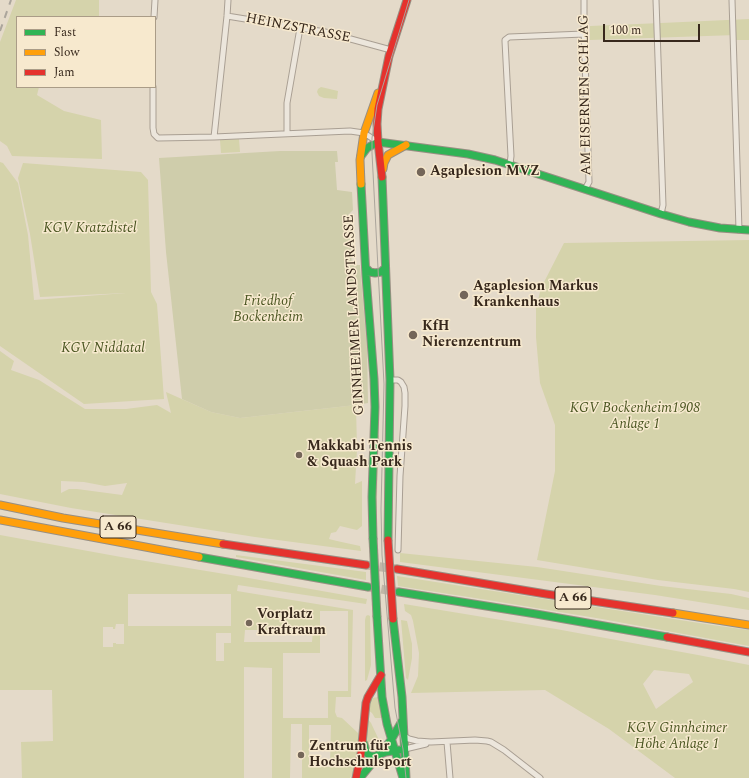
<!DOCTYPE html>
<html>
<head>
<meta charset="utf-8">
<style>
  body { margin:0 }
  #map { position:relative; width:749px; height:778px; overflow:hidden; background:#e4dac9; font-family:Spectral,serif }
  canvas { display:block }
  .legend { position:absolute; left:16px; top:16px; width:140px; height:72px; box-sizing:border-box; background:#f7e9ce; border:1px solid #aa9c87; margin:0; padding:5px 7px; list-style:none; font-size:12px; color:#37281c }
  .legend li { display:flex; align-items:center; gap:8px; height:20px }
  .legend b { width:20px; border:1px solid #aa9c87 }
  .scale { position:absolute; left:603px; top:24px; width:97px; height:18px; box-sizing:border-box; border:2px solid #37281c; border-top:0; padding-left:5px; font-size:12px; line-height:14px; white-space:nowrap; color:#37281c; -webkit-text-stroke:3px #f7e9ce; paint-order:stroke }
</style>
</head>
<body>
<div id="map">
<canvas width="749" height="778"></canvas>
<ul class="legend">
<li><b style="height:5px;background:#30b455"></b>Fast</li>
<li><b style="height:5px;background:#ff9f0a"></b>Slow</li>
<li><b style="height:5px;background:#e5322d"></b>Jam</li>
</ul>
<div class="scale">100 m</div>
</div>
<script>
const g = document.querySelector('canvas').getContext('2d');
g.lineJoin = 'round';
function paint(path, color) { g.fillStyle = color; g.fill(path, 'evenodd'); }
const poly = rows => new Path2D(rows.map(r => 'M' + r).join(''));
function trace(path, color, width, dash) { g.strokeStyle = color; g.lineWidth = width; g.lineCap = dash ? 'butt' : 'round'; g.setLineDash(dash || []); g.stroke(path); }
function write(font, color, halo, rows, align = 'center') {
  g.font = font + ' Spectral,serif'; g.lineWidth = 3; g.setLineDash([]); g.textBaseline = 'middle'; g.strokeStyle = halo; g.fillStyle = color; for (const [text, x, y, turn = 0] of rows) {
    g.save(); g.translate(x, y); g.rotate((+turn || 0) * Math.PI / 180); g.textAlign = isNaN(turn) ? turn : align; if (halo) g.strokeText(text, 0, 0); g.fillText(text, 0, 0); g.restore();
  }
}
paint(poly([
  [16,0,99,0,99,17,17,17,17,87,39,87,37,95,64,111,101,120,102,159,12,156,7,146,0,141,0,42],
  [749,19,749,40,736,40,736,35,590,40,590,26,661,23],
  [321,87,338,91,337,99,324,98,319,96,317,92,318,89],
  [239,139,240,152,221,153,220,140],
  [0,162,3,163,18,183,28,235,34,300,126,293,40,297,30,234,18,178,23,163,141,172,148,180,151,292,157,304,164,399,84,404,0,346],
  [749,240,749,592,734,589,658,580,537,560,555,471,555,425,540,383,536,337,536,308,541,288,564,243],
  [0,351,14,361,11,370,39,380,85,409,126,409,157,405,171,413,166,392,211,412,240,418,356,405,357,450,355,484,362,481,362,526,357,530,340,526,336,532,331,533,329,539,337,541,360,546,361,551,255,537,71,508,0,494],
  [61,481,84,482,105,486,127,483,122,495,77,489,69,489,61,493],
  [379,435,377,499,376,538,375,499,377,436],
  [0,535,121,557,243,577,367,599,366,604,238,585,237,591,353,610,351,697,336,697,335,712,337,717,342,718,358,733,359,743,357,760,352,775,350,778,302,778,302,724,291,724,290,778,272,778,272,668,244,667,244,778,22,778,21,742,53,741,52,690,0,690],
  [128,594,231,594,231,626,128,626],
  [320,611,348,611,348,691,328,691,328,718,283,718,283,653,320,653],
  [116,624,124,624,124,644,116,644,116,643,113,643,113,647,103,647,103,627,113,627,113,629,115,629],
  [313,630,312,642,244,642,245,630],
  [216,633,231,633,231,643,224,643,224,661,216,661],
  [309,725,331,725,330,767,309,766],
  [400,553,537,567,661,586,731,594,749,598,749,610,655,595,400,562],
  [236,555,366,572,366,580,236,557],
  [397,576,712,625,749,630,749,646,602,619,494,601,398,586],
  [404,604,556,629,698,655,749,665,749,778,675,778,609,729,545,690,411,693,418,676,419,653,413,621,411,615,405,611],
  [654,670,689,674,693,682,656,709,643,684],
  [368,615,370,616,371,665,367,680,365,681,365,620,366,616],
  [401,620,407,621,412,644,412,658,408,680,406,678],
  [379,697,382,718,375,718,372,713,368,710,369,704,371,698],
  [367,718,371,723,379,740,381,745,375,752,369,751,366,745]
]), '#d5d3ab');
paint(poly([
  [280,151,337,151,338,162,335,162,337,190,352,192,353,210,348,215,352,265,360,265,367,348,368,403,356,405,240,418,211,412,182,399,166,252,159,158]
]), '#cfcdab');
trace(poly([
  [366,565,397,569],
  [368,587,399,592]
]), '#c1b6a6', 9, [9, 4.5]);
const street = poly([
  [584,0,584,28,589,182,585,189],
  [656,0,663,205,661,214],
  [732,0,739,230],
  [227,16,325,32,391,50],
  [154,17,155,0],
  [153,87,153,128,154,134,158,138,214,137,350,131,364,133,378,142],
  [287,133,287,103,300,28],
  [214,137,227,16,228,0],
  [510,164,511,156,505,41,505,40,509,37,584,34],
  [390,380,398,380,401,382,404,387,405,393,405,406,400,476,398,550],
  [404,736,409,739,417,741,431,742,475,740,487,741,491,742,504,750,540,778],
  [447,742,450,778],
  [405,749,426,744]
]);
const fast = poly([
  [361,156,367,148,378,142,468,154,495,160,661,214,689,222,720,228,749,230],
  [382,177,390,380,388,540],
  [361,184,366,276,374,379,375,407,372,497,373,538],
  [366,268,370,272,375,273,381,272,385,268],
  [199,557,368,587],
  [399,592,536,614,667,637],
  [377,617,382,697,387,724,403,778],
  [393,619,402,697,406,778],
  [364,744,366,752,370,756,375,756,386,752,399,750],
  [360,778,391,740,402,721]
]);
const slow = poly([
  [383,169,384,163,388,155,406,145],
  [361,184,360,160,364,133,378,93],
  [0,505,63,518,223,544],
  [0,520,199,557],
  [673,613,749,625]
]);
const jam = poly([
  [382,177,378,142,377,124,378,109,389,56,407,0],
  [223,544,366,565],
  [397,569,546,594,673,613],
  [667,637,749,652],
  [356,778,361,754,366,703,368,697,381,675]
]);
trace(street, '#a99f93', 7);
trace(fast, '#988f83', 9);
trace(slow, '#988f83', 9);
trace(jam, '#988f83', 9);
trace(street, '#ece6dc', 5);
trace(fast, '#30b455', 7);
trace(slow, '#ff9f0a', 7);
trace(jam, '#e5322d', 7);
trace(poly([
  [406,778,403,749,395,708,382,555,381,509,384,384,372,153,372,138,377,105,409,0]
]), '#aba59c', 1);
trace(poly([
  [0,31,11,0]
]), '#aba59c', 2, [7, 7]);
const fastBridge = poly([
  [373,538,377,617]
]);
const jamBridge = poly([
  [388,540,393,619]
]);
trace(fastBridge, '#988f83', 9, []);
trace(jamBridge, '#988f83', 9, []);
trace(fastBridge, '#30b455', 7);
trace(jamBridge, '#e5322d', 7);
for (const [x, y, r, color] of [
  [421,172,5,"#746659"],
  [464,295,5,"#746659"],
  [413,335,5,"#746659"],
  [299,455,4,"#746659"],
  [249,623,4,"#746659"],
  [301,755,4,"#746659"]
]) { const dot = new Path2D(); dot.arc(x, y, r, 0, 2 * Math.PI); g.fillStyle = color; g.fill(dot); trace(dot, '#f7e9ce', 1.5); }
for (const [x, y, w] of [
  [118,527,36],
  [573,598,36]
]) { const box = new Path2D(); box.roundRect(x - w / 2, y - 11, w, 22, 3); g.fillStyle = '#f7e9ce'; g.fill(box); trace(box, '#37281c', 1); }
write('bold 13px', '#37281c', null, [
  ["A 66",118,527],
  ["A 66",573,598]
]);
write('14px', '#37281c', '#f7e9ce', [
  ["HEINZSTRASSE",298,29,11],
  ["AM EISERNEN SCHLAG",586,95,-91],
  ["GINNHEIMER LANDSTRASSE",355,315,-93]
]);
write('bold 14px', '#37281c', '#f7e9ce', [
  ["Agaplesion MVZ",430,172],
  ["Agaplesion Markus",473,287],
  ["Krankenhaus",473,303],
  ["KfH",422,327],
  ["Nierenzentrum",422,343],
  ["Makkabi Tennis",307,447],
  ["& Squash Park",307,463],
  ["Vorplatz",257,615],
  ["Kraftraum",257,631],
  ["Zentrum für",309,747],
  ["Hochschulsport",309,763]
], 'left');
write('italic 14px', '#4a5521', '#f7e9ce', [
  ["KGV Kratzdistel",90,229],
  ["Friedhof",268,302],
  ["Bockenheim",268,318],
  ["KGV Niddatal",103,349],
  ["KGV Bockenheim1908",635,409],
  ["Anlage 1",635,425],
  ["KGV Ginnheimer",677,729],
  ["Höhe Anlage 1",677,745]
]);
</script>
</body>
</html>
